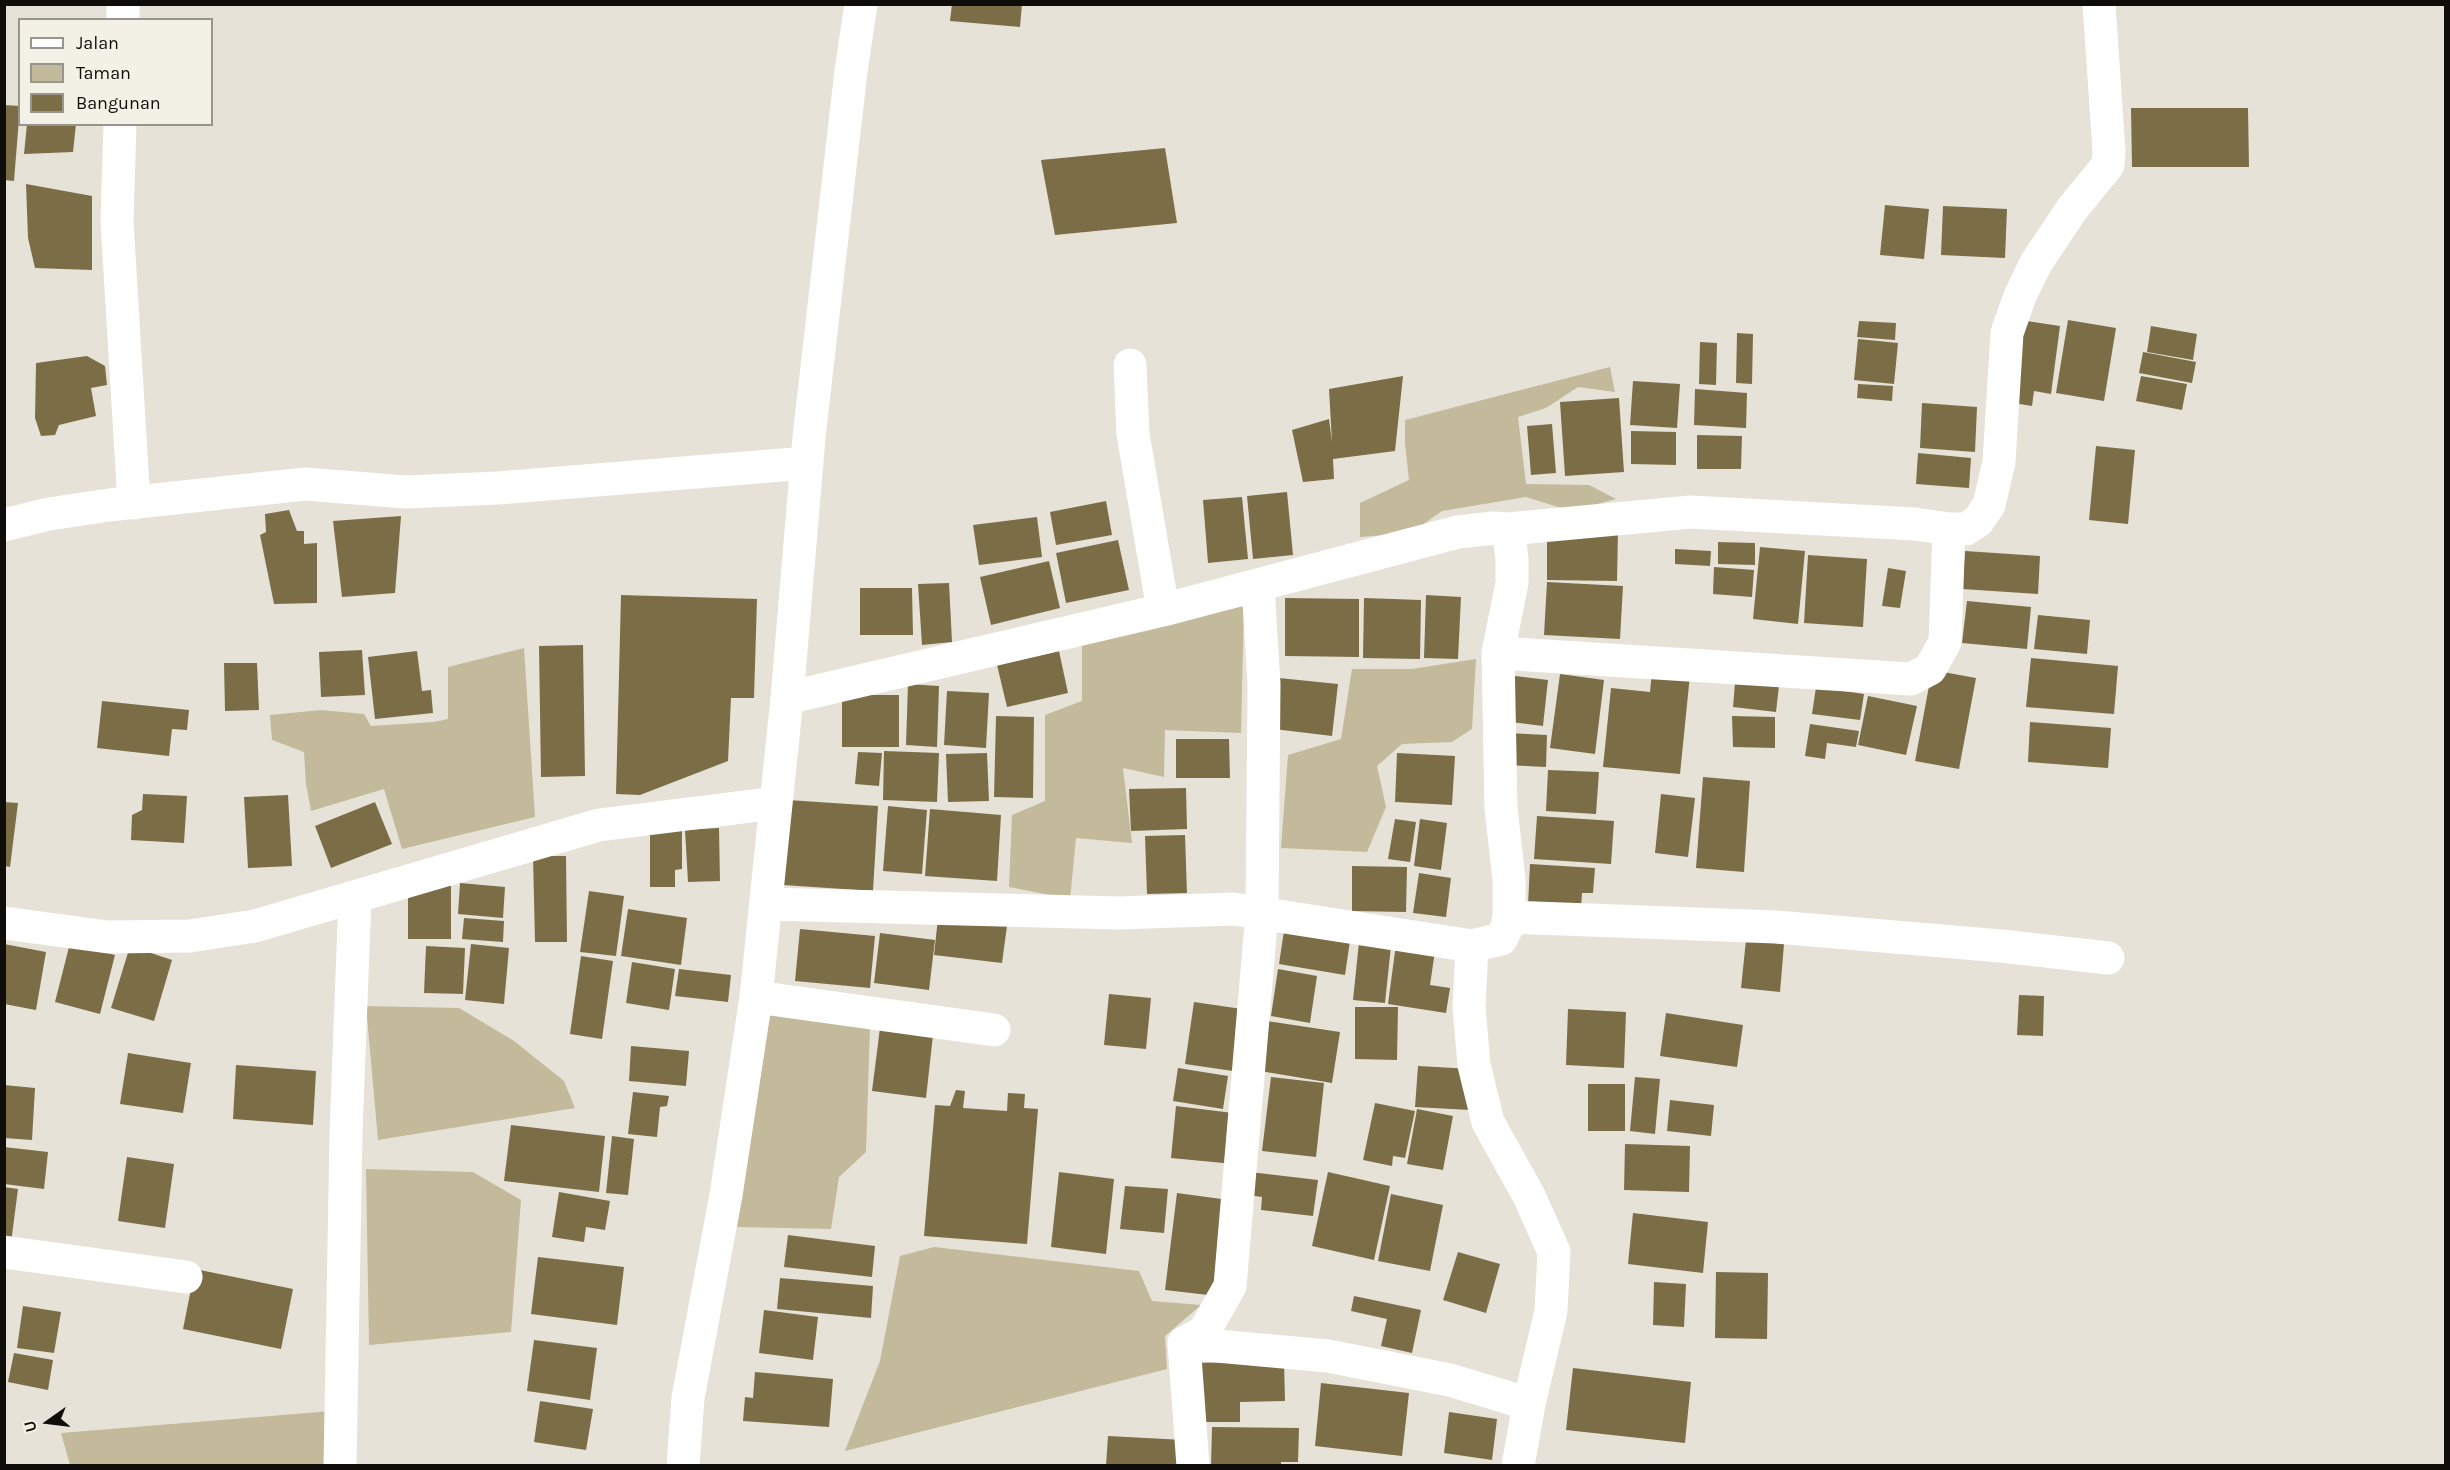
<!DOCTYPE html>
<html>
<head>
<meta charset="utf-8">
<style>
  body { margin:0 }
  #map { position:relative; width:2450px; height:1470px; overflow:hidden; background:#e6e2d8; font-family:Karla,sans-serif }
  canvas { display:block }
  .frame { position:absolute; inset:0; border:6px solid #0e0d0a; pointer-events:none }
  .legend { position:absolute; left:18px; top:18px; width:195px; height:108px; box-sizing:border-box; background:#f3f0e5; border:2px solid #97958d; margin:0; padding:8px 10px; list-style:none; font-size:18px; color:#0e0d0a }
  .legend li { display:flex; align-items:center; gap:12px; height:30px }
  .legend b { width:30px; border:2px solid #97958d }
  .north { position:absolute; left:18px; top:1392px; width:60px; height:60px; -webkit-text-stroke:4px #f3f0e5; paint-order:stroke; rotate:256deg; font-size:16px; font-weight:700; line-height:24px; text-align:center; color:#0e0d0a }
  .north::after { content:''; display:block; margin:auto; width:21px; height:27px; background:#0e0d0a; clip-path:polygon(50% 0,100% 100%,50% 72%,0 100%) }
</style>
</head>
<body>
<div id="map">
<canvas width="2450" height="1470"></canvas>
<div class="frame"></div>
<ul class="legend">
<li><b style="height:8px;background:#fff"></b>Jalan</li>
<li><b style="height:16px;background:#c3b99b"></b>Taman</li>
<li><b style="height:16px;background:#7b6e47"></b>Bangunan</li>
</ul>
<div class="north">U</div>
</div>
<script>
const g = document.querySelector('canvas').getContext('2d');
g.lineJoin = 'round';
function paint(path, color) { g.fillStyle = color; g.fill(path, 'evenodd'); }
const poly = rows => new Path2D(rows.map(r => 'M' + r).join(''));
function trace(path, color, width, dash) { g.strokeStyle = color; g.lineWidth = width; g.lineCap = dash ? 'butt' : 'round'; g.setLineDash(dash || []); g.stroke(path); }
paint(poly([
  [1610,367,1615,392,1578,387,1546,408,1518,417,1526,484,1589,485,1616,499,1571,511,1526,497,1442,511,1411,533,1360,537,1360,503,1409,480,1405,444,1405,420],
  [1244,606,1241,733,1165,730,1164,777,1123,768,1132,843,1076,838,1070,899,1009,887,1012,815,1045,801,1045,715,1082,701,1082,643],
  [524,648,535,817,402,849,384,789,311,811,306,784,304,752,272,740,270,715,321,710,364,714,371,726,434,722,448,719,448,667],
  [1476,659,1472,729,1452,742,1402,744,1377,766,1386,807,1367,852,1281,848,1288,755,1341,739,1352,669,1412,669],
  [366,1006,459,1008,514,1041,564,1081,575,1108,378,1140],
  [771,1010,870,1026,866,1152,839,1177,831,1229,737,1227],
  [366,1169,473,1172,521,1200,511,1332,369,1345],
  [934,1247,1139,1271,1152,1301,1201,1305,1165,1336,1167,1369,845,1451,880,1361,900,1256],
  [332,1411,326,1465,70,1465,61,1433]
]), '#c3b99b');
paint(poly([
  [952,4,1022,4,1020,27,950,21],
  [4,105,20,106,14,181,4,180],
  [2131,108,2248,108,2249,167,2132,167],
  [27,124,76,124,73,152,24,154],
  [1165,148,1177,223,1055,235,1041,160],
  [26,184,92,196,92,270,35,268,28,238],
  [1885,205,1929,209,1924,259,1880,255],
  [1943,206,2007,209,2005,258,1941,255],
  [2020,320,2060,326,2051,394,2034,391,2032,406,2007,402],
  [2068,320,2116,328,2104,401,2056,393],
  [1859,321,1896,323,1895,340,1857,337],
  [2151,326,2197,334,2193,360,2147,352],
  [1737,333,1753,334,1752,384,1736,383],
  [1858,339,1898,343,1894,384,1854,380],
  [1700,342,1717,343,1716,385,1699,384],
  [2143,352,2196,362,2192,383,2139,373],
  [87,356,105,366,107,385,91,388,96,416,59,425,55,435,41,436,35,418,36,363],
  [1403,376,1395,451,1333,459,1334,479,1303,482,1292,430,1329,419,1332,442,1329,389],
  [2141,376,2187,384,2182,410,2136,401],
  [1633,381,1680,384,1677,428,1630,425],
  [1858,384,1893,386,1892,401,1857,398],
  [1695,389,1747,393,1746,428,1694,425],
  [1619,398,1624,472,1565,476,1560,402],
  [1922,403,1977,407,1975,452,1920,448],
  [1552,424,1556,473,1531,475,1527,426],
  [1631,431,1676,432,1676,465,1631,464],
  [1697,435,1742,436,1741,469,1697,469],
  [2096,446,2135,450,2128,524,2089,520],
  [1918,453,1971,458,1969,488,1916,484],
  [1287,492,1293,555,1253,559,1247,496],
  [1242,497,1248,559,1208,563,1203,500],
  [1106,501,1112,535,1056,545,1050,512],
  [289,510,297,531,304,531,304,544,317,543,317,603,274,604,260,535,266,532,265,514],
  [401,516,395,593,342,597,333,521],
  [1037,517,1042,557,979,565,973,525],
  [1547,529,1618,531,1617,581,1547,580],
  [1118,540,1129,590,1066,603,1056,553],
  [1718,542,1755,543,1755,565,1718,564],
  [1760,547,1805,551,1798,624,1753,619],
  [1675,549,1711,551,1710,566,1675,564],
  [1965,551,2040,556,2038,594,1962,589],
  [1808,555,1867,559,1863,627,1804,623],
  [1049,561,1060,608,991,625,980,577],
  [1714,567,1754,570,1752,597,1713,594],
  [1888,568,1906,571,1900,608,1882,606],
  [1547,582,1623,586,1620,639,1544,635],
  [949,583,952,642,922,645,918,584],
  [860,588,912,588,913,635,860,635],
  [621,595,757,599,754,698,731,698,728,761,640,795,616,794],
  [1426,595,1461,597,1458,659,1424,658],
  [1285,598,1359,599,1359,657,1285,656],
  [1364,598,1421,600,1420,659,1363,658],
  [1967,601,2031,607,2027,649,1962,643],
  [2038,615,2090,620,2087,654,2034,649],
  [583,645,585,776,541,777,539,646],
  [362,650,365,695,321,697,319,652],
  [417,651,422,691,431,690,433,713,375,719,368,657],
  [1059,651,1068,693,1007,707,997,665],
  [2031,658,2118,666,2114,714,2026,707],
  [224,663,257,663,259,710,225,711],
  [1932,670,1976,678,1959,769,1915,761],
  [1652,671,1690,675,1680,774,1603,767,1611,688,1650,692],
  [1736,671,1780,677,1776,712,1733,707],
  [1560,674,1604,680,1595,754,1550,748],
  [1507,675,1548,680,1543,726,1503,721],
  [1279,678,1338,684,1332,736,1274,729],
  [908,684,939,686,937,747,906,745],
  [1816,687,1864,694,1860,720,1812,714],
  [947,691,989,693,986,748,944,745],
  [842,695,899,695,899,747,842,747],
  [1868,696,1917,706,1906,755,1858,745],
  [102,701,189,710,187,730,172,729,169,756,97,748],
  [996,716,1034,717,1033,798,994,797],
  [1732,716,1775,717,1775,748,1733,747],
  [2030,722,2111,728,2108,768,2028,762],
  [1810,724,1859,731,1856,747,1827,743,1825,759,1805,756],
  [1507,733,1547,735,1546,767,1506,765],
  [1176,739,1229,739,1230,778,1176,778],
  [884,751,939,753,937,802,883,800],
  [858,752,882,753,879,786,855,784],
  [987,753,989,801,948,802,946,754],
  [1397,753,1455,756,1452,805,1395,802],
  [1548,770,1599,772,1596,814,1546,811],
  [1703,777,1750,781,1744,872,1696,868],
  [1186,788,1187,829,1131,831,1129,789],
  [143,794,187,796,184,843,131,840,132,815,142,810],
  [1661,794,1695,798,1688,857,1655,853],
  [288,795,292,866,248,868,244,797],
  [788,800,878,806,873,891,783,885],
  [4,802,18,803,10,867,4,866],
  [375,802,392,844,331,868,315,826],
  [888,806,927,810,922,874,883,871],
  [930,809,1001,815,997,881,925,876],
  [1537,816,1614,821,1611,864,1534,859],
  [1395,819,1416,822,1410,862,1388,859],
  [1420,819,1447,823,1441,870,1414,866],
  [650,821,682,821,682,869,675,870,675,887,650,887],
  [719,828,720,881,688,882,685,830],
  [1185,835,1187,893,1147,894,1145,836],
  [533,856,566,856,567,942,535,942],
  [1530,864,1595,868,1593,893,1582,893,1581,908,1528,905],
  [1352,866,1407,867,1406,912,1352,911],
  [1419,873,1451,878,1446,917,1413,913],
  [460,883,505,887,503,918,458,914],
  [408,886,451,886,451,939,408,939],
  [589,891,624,896,616,956,580,952],
  [628,909,687,918,681,965,621,956],
  [464,918,504,921,503,942,462,939],
  [938,918,1007,926,1002,963,934,955],
  [1285,924,1351,934,1345,975,1279,964],
  [800,929,875,936,870,988,795,981],
  [880,933,935,940,929,990,874,983],
  [1746,940,1784,944,1780,992,1741,988],
  [1359,942,1391,946,1385,1003,1353,1000],
  [70,943,115,955,100,1014,55,1002],
  [4,944,46,952,36,1010,4,1004],
  [471,944,509,948,504,1004,465,1000],
  [1396,944,1435,951,1430,985,1450,988,1446,1013,1388,1004],
  [130,946,172,960,154,1021,111,1008],
  [426,946,465,948,463,994,424,993],
  [581,956,613,961,602,1039,570,1034],
  [632,962,675,969,669,1010,626,1003],
  [679,969,731,975,728,1002,675,996],
  [1278,969,1317,976,1310,1023,1271,1016],
  [1109,994,1151,998,1146,1049,1104,1045],
  [2019,995,2044,996,2043,1036,2017,1035],
  [1194,1002,1242,1009,1233,1071,1185,1064],
  [1355,1007,1398,1007,1397,1060,1355,1059],
  [1568,1009,1626,1012,1624,1068,1566,1065],
  [1666,1013,1743,1025,1737,1067,1660,1056],
  [881,1020,934,1026,926,1098,872,1091],
  [1267,1021,1340,1032,1332,1083,1260,1071],
  [631,1046,689,1051,686,1086,629,1081],
  [128,1053,191,1063,183,1113,120,1104],
  [236,1065,316,1071,313,1125,233,1119],
  [1418,1066,1472,1069,1470,1110,1415,1107],
  [1178,1068,1228,1076,1223,1109,1173,1101],
  [1271,1077,1324,1083,1316,1157,1262,1151],
  [1635,1077,1660,1079,1655,1134,1630,1131],
  [1588,1084,1625,1084,1625,1131,1588,1131],
  [4,1085,35,1088,32,1140,4,1138],
  [956,1090,965,1091,963,1108,1007,1111,1008,1093,1025,1094,1024,1108,1038,1109,1027,1244,924,1236,935,1105,950,1106],
  [633,1092,669,1096,667,1106,660,1107,657,1137,628,1134],
  [1670,1100,1714,1105,1711,1136,1667,1131],
  [1375,1103,1415,1111,1405,1158,1393,1156,1392,1166,1363,1160],
  [1176,1106,1233,1113,1234,1164,1171,1158],
  [1417,1109,1453,1116,1443,1170,1407,1164],
  [511,1125,605,1136,599,1192,504,1181],
  [612,1136,634,1139,628,1195,606,1193],
  [1625,1144,1690,1146,1689,1192,1624,1190],
  [4,1147,48,1152,44,1189,4,1184],
  [127,1157,174,1164,165,1228,118,1221],
  [1059,1172,1114,1179,1106,1254,1051,1247],
  [1250,1172,1318,1180,1313,1216,1261,1210,1262,1197,1248,1195],
  [1328,1172,1390,1186,1374,1260,1312,1246],
  [1125,1186,1168,1189,1164,1233,1120,1229],
  [4,1187,18,1189,11,1243,4,1242],
  [559,1192,610,1201,605,1230,586,1227,584,1242,552,1237],
  [1177,1193,1229,1200,1217,1296,1165,1290],
  [1391,1194,1443,1205,1430,1271,1378,1261],
  [1633,1213,1708,1222,1703,1273,1628,1264],
  [788,1235,875,1246,872,1277,784,1267],
  [1458,1252,1500,1264,1486,1313,1443,1300],
  [538,1257,624,1267,617,1325,531,1314],
  [195,1269,293,1289,281,1349,183,1329],
  [1716,1272,1768,1273,1767,1339,1715,1338],
  [780,1278,873,1286,871,1318,777,1309],
  [1654,1282,1686,1284,1684,1327,1653,1325],
  [1354,1296,1421,1310,1412,1353,1381,1346,1387,1319,1351,1311],
  [23,1306,61,1312,54,1353,17,1348],
  [764,1310,818,1317,813,1360,759,1353],
  [534,1340,597,1348,590,1400,527,1391],
  [14,1353,53,1360,48,1390,8,1382],
  [1284,1361,1285,1401,1240,1402,1240,1422,1197,1422,1195,1363],
  [1573,1368,1691,1382,1685,1443,1566,1430],
  [755,1372,833,1379,829,1427,743,1421,745,1397,753,1398],
  [1321,1383,1409,1393,1402,1456,1315,1446],
  [540,1401,593,1409,586,1450,534,1442],
  [1449,1412,1497,1419,1492,1460,1444,1453],
  [1212,1427,1299,1428,1298,1462,1281,1462,1281,1466,1211,1466],
  [1108,1436,1184,1440,1183,1466,1106,1466]
]), '#7b6e47');
trace(poly([
  [123,20,123,4],
  [120,124,117,222,134,503],
  [1130,365,1133,434,1163,610],
  [4,525,49,514,109,505,305,484,406,492,498,488,807,463],
  [1508,529,1691,512,1915,524,1949,529,1966,529,1978,521,1989,505,1999,462,2007,333,2020,296,2036,263,2072,209,2108,165,2109,151,2099,4],
  [1498,653,1911,679,1930,669,1945,642,1949,529],
  [766,904,1119,913,1233,909,1472,946,1501,939,1507,927,1509,917,1509,880,1501,808,1498,653,1512,583,1512,559,1508,529,1494,528,1458,532,1163,610,787,698],
  [1509,917,1776,927,2001,946,2108,958],
  [4,923,108,937,190,936,255,926,599,825,776,803],
  [1472,946,1469,1007,1474,1065,1488,1122,1529,1196,1554,1252,1551,1311,1529,1404,1518,1466],
  [756,997,994,1030],
  [4,1252,186,1277],
  [1184,1343,1328,1356,1450,1380,1529,1404],
  [340,1466,346,1133,355,897],
  [683,1466,688,1398,726,1195,756,997,787,698,809,437,851,71,861,4],
  [1193,1466,1184,1343,1204,1332,1230,1286,1262,913,1264,684,1258,585]
]), '#fff', 33);
</script>
</body>
</html>
